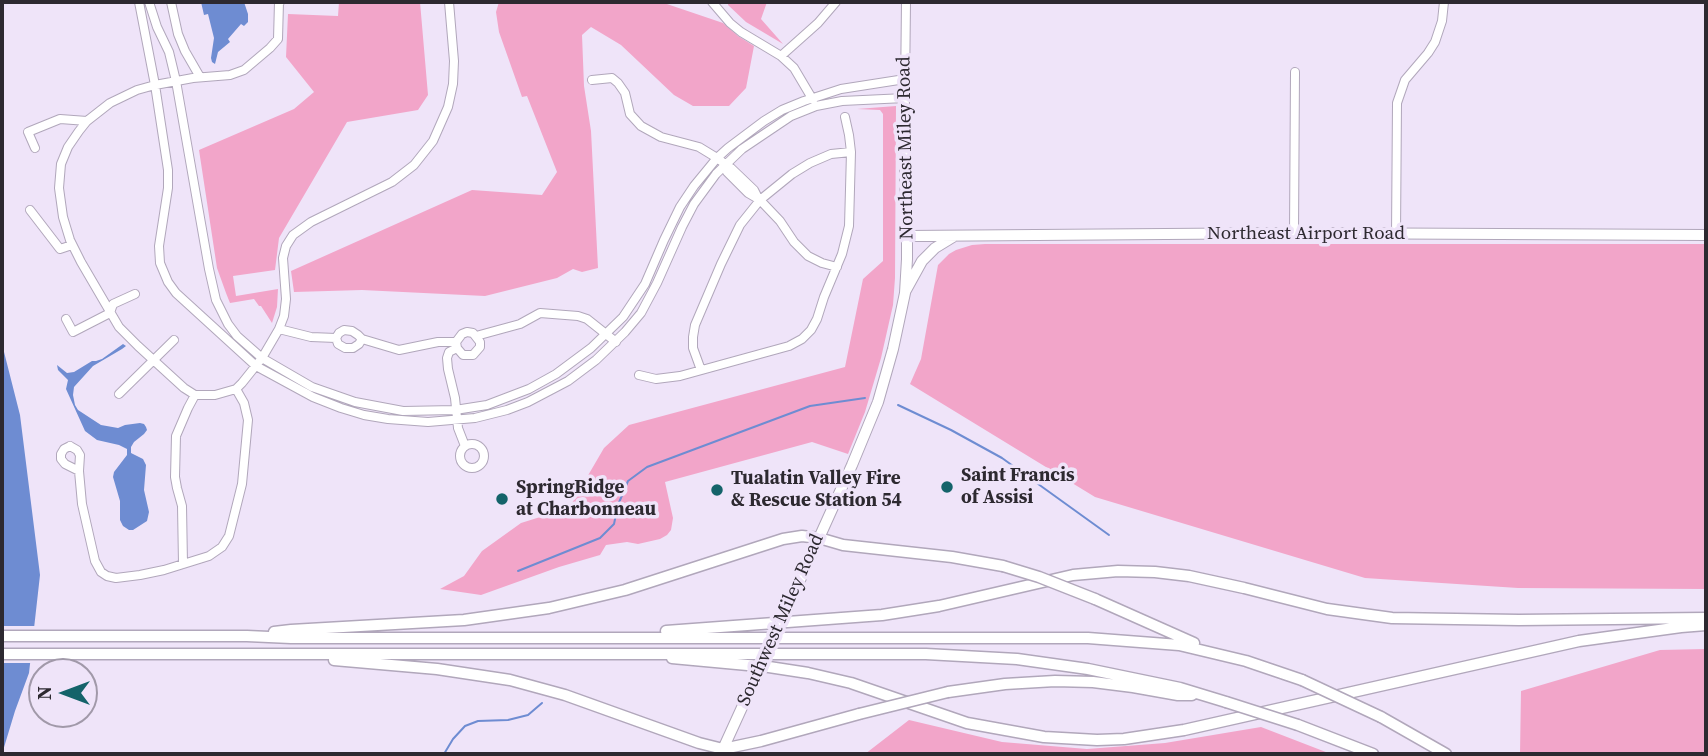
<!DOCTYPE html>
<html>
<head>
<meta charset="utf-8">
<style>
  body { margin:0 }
  #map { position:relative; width:1708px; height:756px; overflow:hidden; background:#efe4f9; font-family:"Source Serif 4",serif }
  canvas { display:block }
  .frame { position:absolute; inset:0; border:4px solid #2d2930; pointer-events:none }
  .north { position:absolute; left:28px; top:658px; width:70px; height:70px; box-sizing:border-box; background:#efe4f9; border:2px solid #a199a9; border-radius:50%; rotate:270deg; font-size:19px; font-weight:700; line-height:28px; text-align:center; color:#2d2930 }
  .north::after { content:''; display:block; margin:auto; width:24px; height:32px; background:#14636a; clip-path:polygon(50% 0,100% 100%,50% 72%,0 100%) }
</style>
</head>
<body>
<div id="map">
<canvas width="1708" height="756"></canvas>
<div class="frame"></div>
<div class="north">N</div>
</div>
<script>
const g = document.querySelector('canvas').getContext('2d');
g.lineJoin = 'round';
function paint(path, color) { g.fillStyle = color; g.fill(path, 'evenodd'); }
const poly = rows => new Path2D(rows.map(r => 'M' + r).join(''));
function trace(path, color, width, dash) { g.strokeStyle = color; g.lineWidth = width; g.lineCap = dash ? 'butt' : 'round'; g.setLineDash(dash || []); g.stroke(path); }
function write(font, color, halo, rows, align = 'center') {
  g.font = font + ' "Source Serif 4",serif'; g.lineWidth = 7; g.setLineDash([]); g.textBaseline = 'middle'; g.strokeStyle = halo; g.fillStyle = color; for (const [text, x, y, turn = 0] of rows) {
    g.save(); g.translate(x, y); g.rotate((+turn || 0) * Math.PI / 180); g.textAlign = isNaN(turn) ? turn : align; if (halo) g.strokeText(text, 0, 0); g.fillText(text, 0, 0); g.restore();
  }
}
paint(poly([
  [339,2,420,2,428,95,418,110,347,122,279,238,275,270,233,276,236,296,278,289,277,307,272,323,261,306,259,306,254,299,230,303,226,293,217,268,199,150,294,109,314,92,286,57,288,14,338,16],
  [499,2,661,2,723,23,738,36,754,46,746,88,729,106,693,106,674,95,621,45,591,27,582,35,584,86,591,131,598,268,582,272,573,269,557,278,485,296,362,290,294,292,291,271,472,190,542,195,557,172,527,96,522,97,499,32,496,12],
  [728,2,767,2,761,19,783,44,746,22,728,5],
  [896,106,895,278,893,305,881,358,865,412,848,454,812,442,665,482,673,518,671,530,667,535,660,539,638,544,627,542,606,545,600,555,559,567,481,595,440,589,464,576,482,551,521,523,569,508,604,448,629,425,845,367,863,279,883,261,883,114,880,110,857,109],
  [985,244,1706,244,1706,589,1518,588,1365,578,1095,497,910,384,921,359,938,265,949,254,956,250,972,245],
  [1706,649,1706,754,1520,754,1521,691,1660,650],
  [909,720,1002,742,1087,749,1165,743,1261,727,1331,754,865,754]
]), '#f2a5c9');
paint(poly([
  [201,2,244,2,248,14,248,22,244,26,241,24,228,39,230,42,218,52,215,64,212,62,211,58,214,38,208,14,204,15],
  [2,344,20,415,40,575,29,673,15,711,2,754],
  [123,344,126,346,122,349,93,366,74,387,73,395,75,405,78,410,101,425,118,428,125,425,140,423,144,424,146,427,147,430,144,434,134,442,131,447,131,453,143,459,146,465,144,490,149,512,147,521,133,530,129,530,123,526,120,520,120,501,113,477,114,472,127,455,127,449,119,445,97,440,85,431,66,389,68,380,58,370,57,365,67,373,74,372,92,361,96,361,102,359]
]), '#6e8cd2');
paint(poly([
  [2,626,38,626,33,663,2,663]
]), '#efe4f9');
trace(poly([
  [898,405,951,430,1002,458,1109,535],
  [518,571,600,538,614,524,618,505,628,481,647,467,810,406,865,398],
  [444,754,453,739,465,726,478,721,508,720,528,715,542,703]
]), '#6e8cd2', 2);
const minor = poly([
  [139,2,155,85,168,170,168,188,159,246,160,263,168,282,176,293,256,366,313,397,341,408,364,415,388,419,428,422,475,418,507,410,528,402,568,381,596,360,625,332,641,313,657,283,682,227,694,204,716,174,742,149,791,116,816,106,842,101,905,98],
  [149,2,157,27,169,52,176,81,209,269,216,300,228,324,237,336,262,358,312,387,355,402,403,411,455,410,487,405,529,389,556,374,591,348,623,317,645,284,664,240,680,207,694,186,717,158,728,148,764,121,782,110,804,101,841,89,905,79],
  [171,2,178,34,185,51,200,77],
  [280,2,279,2,278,39,270,48,244,70,230,75,193,78,155,85,137,90,110,103,87,121,79,131,68,147,61,164,59,188,63,217,70,240,81,262,119,327,138,346,184,388,195,395,215,395,236,389,242,383,262,358,279,329,284,316,286,299,283,258,286,246,293,235,311,222,392,182,414,165,433,141,448,107,453,84,454,61,449,2],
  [712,2,730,23,741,32,781,56,794,68,813,100],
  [906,2,904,180,907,236],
  [781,56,818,23,836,2],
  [592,80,612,78,618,83,625,93,630,114,641,126,661,137,699,147,717,158,725,164,727,172,748,193,760,200,780,221,794,242,808,256,822,263,837,267],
  [35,148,28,132,60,119,87,121],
  [725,164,731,168,754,190,758,198],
  [30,210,60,249,72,245],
  [1294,233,1295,72],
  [1396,235,1397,103,1405,80,1428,53,1435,42,1442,21,1444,2],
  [66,319,73,332,110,313,113,304,135,294],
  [279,329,311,337,336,338],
  [476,336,520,324,540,313,578,316,587,319,616,342],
  [362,339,359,344,353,348,345,348,338,344,336,338,339,333,344,330,352,331,358,335,362,339,399,350,438,342,456,342],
  [457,348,463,355,473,355,480,347,480,342,473,333,467,332,462,334,456,342,457,348,449,352,447,358,448,369,455,398,458,428,465,446],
  [701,370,693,348,693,337,695,325,721,264,740,225,760,200,792,174,810,163,831,154,851,152],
  [639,375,656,379,680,376,789,346,802,339,811,330,817,319,824,297,842,254,849,226,851,152,849,135,845,117],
  [119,394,174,340],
  '460 456a12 12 0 1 1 24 0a12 12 0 1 1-24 0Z',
  [70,446,77,450,80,455,79,471,65,464,61,459,61,454,64,449,70,446],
  [79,471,82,504,95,561,101,572,107,576,116,578,140,575,164,570,209,556,222,547,229,536,242,484,248,420,244,403,236,389],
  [183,564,182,506,177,488,175,477,176,436,188,408,195,395]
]);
const major = poly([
  [906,290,922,261,935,248,953,237],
  [791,600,852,465,878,402,893,349,905,293,907,259,907,236,1294,233,1706,235],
  [723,749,749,692]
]);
const highway = poly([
  [1095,599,1194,643],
  [666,631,882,615,939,606,1073,575,1118,571,1155,572,1189,576,1244,588,1327,609,1392,618,1519,620,1706,618],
  [274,632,291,630,464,620,549,608,625,590,783,539,802,536,819,538,843,545,952,557,1003,566],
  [2,636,247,636,291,638,1088,638,1179,645,1246,661,1302,680],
  [2,654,926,654,1017,659,1088,669,1180,688,1226,702],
  [672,658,769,667,808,673,851,683,967,723,1044,737,1097,740,1124,739,1184,730,1579,641,1681,627,1706,625],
  [334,660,437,669,510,680,565,695,699,743,723,749,761,741,859,714],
  [948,692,1005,684,1055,681,1093,682,1133,687,1178,695,1192,695],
  [1381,717,1446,754],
  [1298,725,1373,754]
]);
trace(minor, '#b1a7bb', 10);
trace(major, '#b1a7bb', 12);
trace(highway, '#b1a7bb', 13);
trace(minor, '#fff', 8);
trace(major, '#fff', 10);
trace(highway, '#fff', 10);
const majorBridge = poly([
  [749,692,791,600]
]);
const highwayBridge = poly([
  [1003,566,1039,577,1095,599],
  [1302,680,1381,717],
  [1226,702,1298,725],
  [859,714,948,692]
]);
trace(majorBridge, '#b1a7bb', 12, []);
trace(highwayBridge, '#b1a7bb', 13, []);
trace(majorBridge, '#fff', 10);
trace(highwayBridge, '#fff', 10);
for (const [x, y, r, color] of [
  [947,487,7,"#14636a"],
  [717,490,7,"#14636a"],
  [502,499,7,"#14636a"]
]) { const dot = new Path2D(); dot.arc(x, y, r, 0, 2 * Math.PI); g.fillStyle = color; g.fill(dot); trace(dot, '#efe4f9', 2.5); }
write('19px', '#2d2930', '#efe4f9', [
  ["Northeast Miley Road",906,148,-91],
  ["Northeast Airport Road",1306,234],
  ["Southwest Miley Road",781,620,-66]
]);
write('bold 19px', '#2d2930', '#efe4f9', [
  ["Saint Francis",961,476],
  ["of Assisi",961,498],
  ["Tualatin Valley Fire",731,479],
  ["& Rescue Station 54",731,501],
  ["SpringRidge",516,488],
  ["at Charbonneau",516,510]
], 'left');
</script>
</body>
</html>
